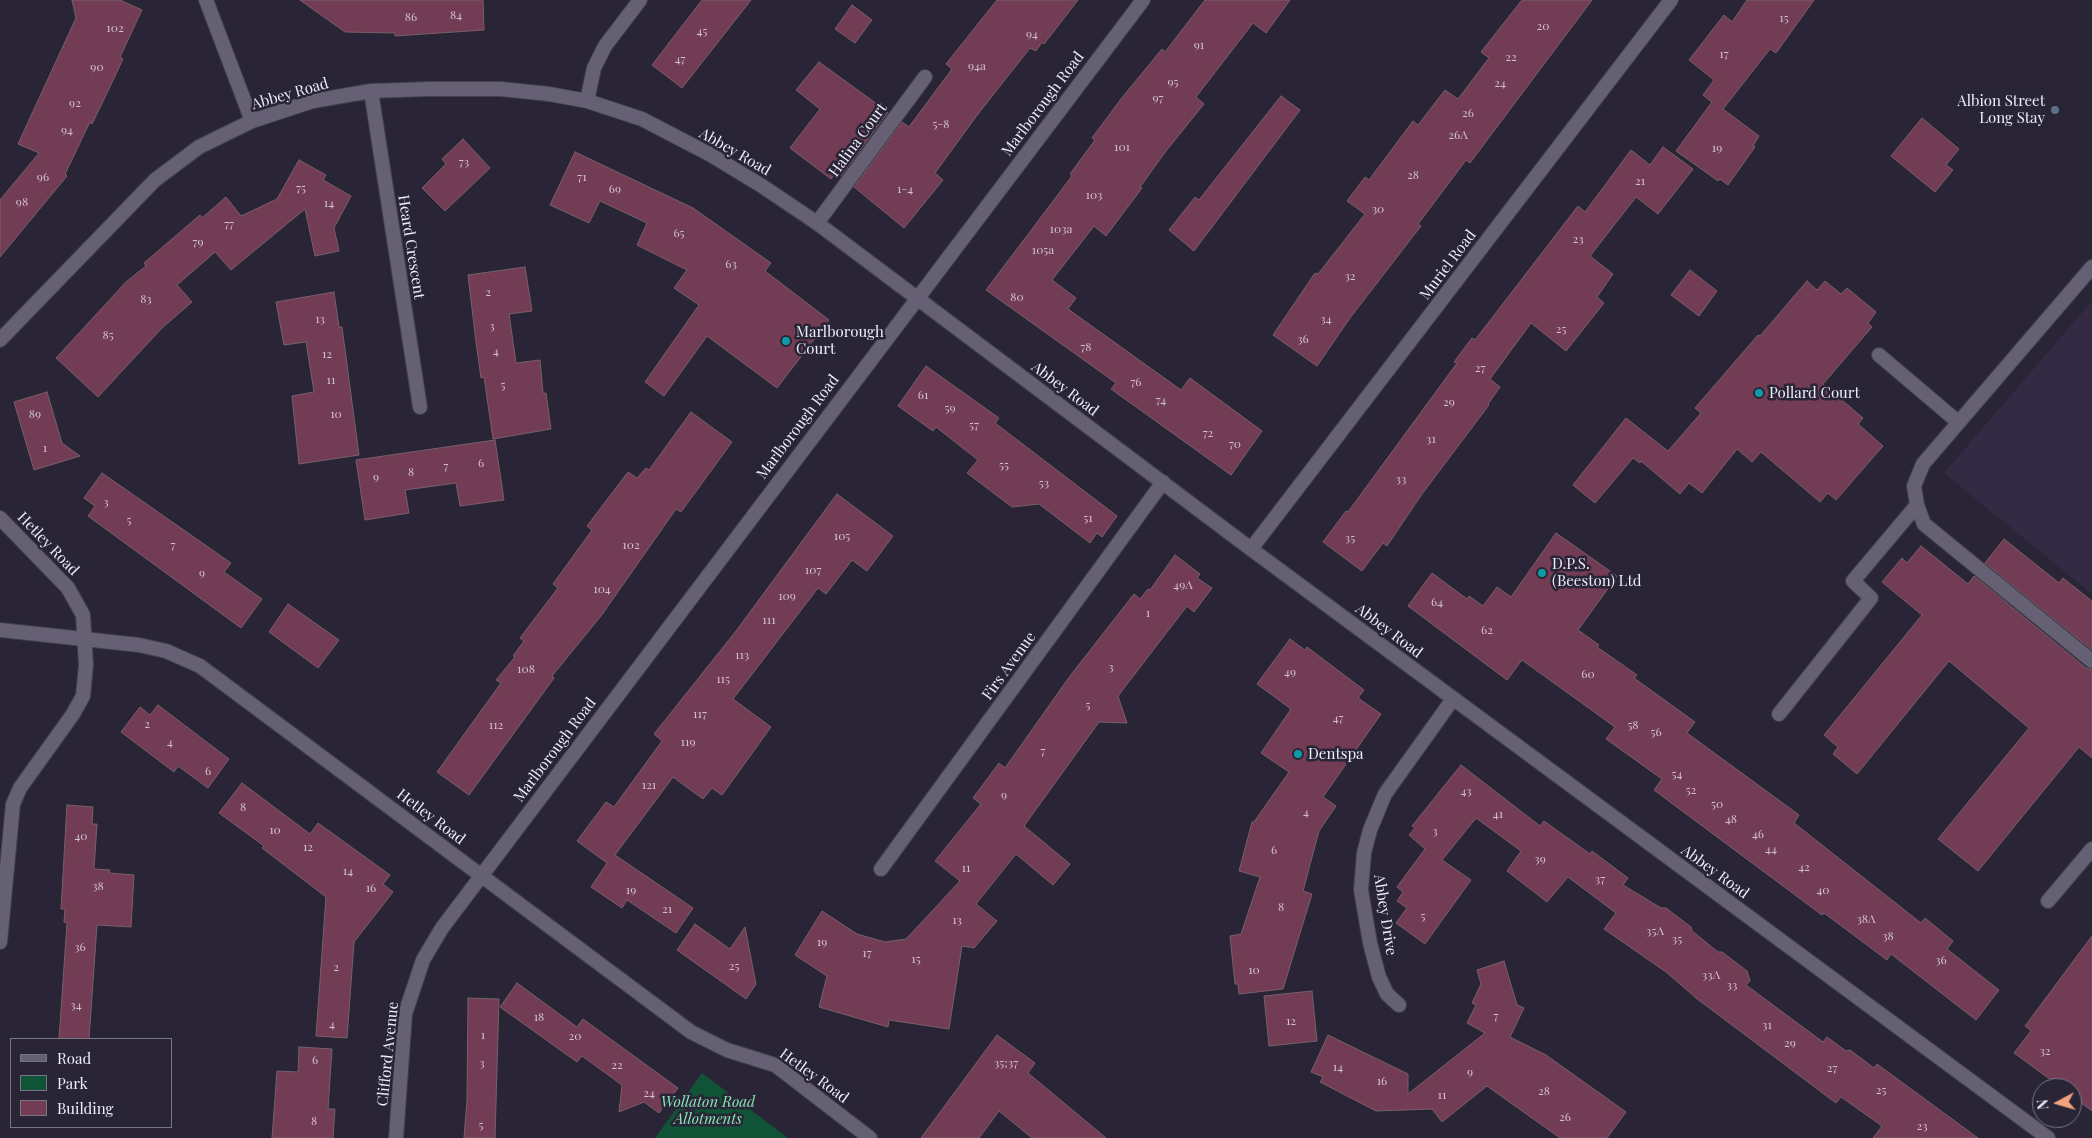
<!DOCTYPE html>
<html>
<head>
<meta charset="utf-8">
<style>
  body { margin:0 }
  #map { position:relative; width:2092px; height:1138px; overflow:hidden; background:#292536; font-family:"Playfair Display",serif }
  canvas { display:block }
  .legend { position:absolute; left:10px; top:1038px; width:162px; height:90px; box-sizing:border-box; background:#292536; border:1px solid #787584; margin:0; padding:6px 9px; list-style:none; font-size:15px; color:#efedf9 }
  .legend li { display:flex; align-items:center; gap:10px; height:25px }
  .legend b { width:25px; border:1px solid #787584 }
  .north { position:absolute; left:2032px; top:1078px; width:50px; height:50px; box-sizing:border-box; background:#292536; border:1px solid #787584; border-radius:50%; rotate:264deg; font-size:14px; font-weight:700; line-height:20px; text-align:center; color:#efedf9 }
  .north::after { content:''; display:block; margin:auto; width:18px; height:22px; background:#f1a17c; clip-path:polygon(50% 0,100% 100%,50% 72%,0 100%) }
</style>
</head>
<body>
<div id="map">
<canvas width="2092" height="1138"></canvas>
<ul class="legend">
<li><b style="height:6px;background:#656074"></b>Road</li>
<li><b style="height:14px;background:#105337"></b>Park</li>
<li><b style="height:14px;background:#733c55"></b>Building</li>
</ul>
<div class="north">N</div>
</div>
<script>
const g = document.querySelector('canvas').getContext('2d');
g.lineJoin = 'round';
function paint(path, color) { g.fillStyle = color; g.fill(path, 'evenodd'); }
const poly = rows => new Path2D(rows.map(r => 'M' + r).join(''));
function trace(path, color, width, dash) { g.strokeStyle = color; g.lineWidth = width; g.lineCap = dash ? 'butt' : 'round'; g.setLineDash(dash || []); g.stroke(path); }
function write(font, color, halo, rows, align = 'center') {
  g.font = font + ' "Playfair Display",serif'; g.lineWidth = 5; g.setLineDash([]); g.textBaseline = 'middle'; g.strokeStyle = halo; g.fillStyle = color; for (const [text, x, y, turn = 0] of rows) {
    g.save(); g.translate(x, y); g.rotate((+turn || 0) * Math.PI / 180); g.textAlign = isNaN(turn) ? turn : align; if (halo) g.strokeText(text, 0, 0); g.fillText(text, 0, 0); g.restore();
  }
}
paint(poly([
  [2092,301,2092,594,1944,473]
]), '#322b43');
paint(poly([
  [702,1073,714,1082,788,1138,655,1138]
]), '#105337');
const building = poly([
  [72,0,120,0,142,10,120,57,123,59,107,93,92,124,90,122,65,174,67,176,0,257,0,200,39,153,18,144,76,18,72,0],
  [300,0,483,0,484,30,395,36,395,33,345,32,300,0],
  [702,0,751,0,682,88,652,65,702,0],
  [997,0,1078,0,1044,44,1042,42,1036,51,1030,48,978,114,935,173,943,180,904,228,854,187,902,122,909,127,952,69,946,64,997,0],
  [1205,0,1290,0,1266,33,1253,23,1196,97,1204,104,1166,151,1140,187,1142,188,1106,236,1094,226,1052,280,1076,298,1068,309,1181,390,1190,378,1262,431,1231,475,1111,389,1116,383,986,290,1072,176,1070,174,1095,140,1092,138,1121,99,1162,49,1165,52,1205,0],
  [1522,0,1592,0,1470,163,1466,160,1418,224,1421,226,1350,318,1317,366,1273,335,1315,273,1318,274,1365,214,1347,201,1365,177,1369,180,1413,121,1418,125,1445,90,1458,99,1489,58,1481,52,1522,0],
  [1747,0,1814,0,1776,53,1770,49,1723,109,1759,136,1753,146,1755,147,1728,185,1720,179,1718,181,1676,151,1712,102,1703,95,1714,80,1689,60,1724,15,1732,22,1747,0],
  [852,5,872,20,855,43,835,29,852,5],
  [819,62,888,112,841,176,836,173,831,179,790,148,820,109,796,90,819,62],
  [1281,96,1300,110,1194,251,1169,230,1195,197,1199,200,1281,96],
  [1922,118,1959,149,1946,165,1953,170,1935,192,1891,156,1922,118],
  [463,139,490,168,445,211,422,188,446,164,442,159,463,139],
  [1663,147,1693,169,1658,214,1636,197,1590,256,1613,274,1597,297,1604,303,1566,351,1531,323,1490,379,1500,387,1488,404,1489,405,1422,494,1387,546,1383,543,1362,571,1323,542,1346,511,1348,512,1457,363,1454,362,1472,338,1475,340,1578,206,1585,212,1631,150,1650,165,1663,147],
  [575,152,693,208,771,263,765,271,829,320,777,388,707,336,664,396,645,382,699,305,674,288,687,270,637,245,647,223,600,201,589,223,550,205,575,152],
  [299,160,326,175,323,180,351,196,334,228,339,251,315,256,305,209,231,270,215,252,177,285,192,302,162,328,98,397,56,358,126,282,146,266,144,263,200,215,202,218,226,197,241,216,277,199,299,160],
  [525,267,532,311,509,314,516,363,540,360,543,393,546,393,551,429,493,439,484,377,481,378,476,342,468,275,525,267],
  [1690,270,1717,291,1699,316,1671,295,1690,270],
  [1807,281,1817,290,1825,281,1841,294,1847,288,1876,312,1868,323,1872,327,1823,384,1863,418,1858,424,1883,446,1836,500,1828,493,1820,502,1761,452,1752,462,1737,449,1702,493,1689,483,1680,494,1641,461,1640,463,1633,458,1595,503,1573,485,1626,418,1668,451,1701,413,1695,408,1758,335,1760,336,1807,281],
  [334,292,339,327,342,327,359,455,299,464,292,396,314,392,306,342,284,345,276,302,334,292],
  [926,366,999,418,995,423,1117,516,1102,537,1097,533,1090,543,1039,504,1012,507,967,473,978,460,936,427,933,431,898,406,926,366],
  [47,392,62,443,80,456,34,470,14,402,47,392],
  [691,412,732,442,681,512,676,509,601,616,552,676,554,678,469,795,437,772,501,683,496,680,515,657,513,656,524,641,520,638,558,588,553,584,592,530,587,526,628,472,637,478,646,468,649,470,691,412],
  [495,440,504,500,460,506,456,483,405,490,409,513,365,520,356,460,495,440],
  [102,473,231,563,224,572,262,599,241,628,88,516,95,506,84,498,102,473],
  [837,494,893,536,867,571,852,560,826,594,818,588,733,699,771,727,722,795,712,788,703,799,673,777,615,855,693,908,676,933,627,900,622,908,591,887,607,863,577,841,606,802,614,807,662,741,654,734,736,631,837,494],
  [1556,533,1617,576,1578,630,1599,645,1597,647,1637,675,1634,678,1695,722,1687,733,1799,815,1794,823,1921,923,1925,918,1953,941,1947,949,1999,990,1976,1020,1891,954,1887,960,1824,913,1822,915,1654,790,1662,779,1606,739,1615,727,1522,660,1507,680,1408,606,1432,573,1467,599,1469,596,1483,606,1497,587,1511,597,1556,533],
  [2004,539,2059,583,2063,578,2092,601,2092,650,1985,563,2004,539],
  [1921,546,1968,584,1974,576,2086,668,2092,670,2092,758,2079,747,1978,871,1938,839,2029,728,1949,661,1857,774,1833,754,1838,747,1824,735,1922,615,1882,582,1902,558,1907,563,1921,546],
  [1175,555,1200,574,1197,578,1212,588,1194,612,1187,606,1118,696,1127,723,1099,722,1024,826,1070,864,1053,885,1016,854,976,904,997,921,974,948,962,946,949,1029,889,1020,888,1027,819,1007,827,976,795,955,822,911,857,934,885,942,906,939,960,881,935,861,981,804,973,798,999,763,1005,768,1070,676,1134,594,1140,599,1148,589,1150,590,1175,555],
  [288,604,339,640,318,668,269,632,288,604],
  [1290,639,1305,650,1307,647,1364,690,1358,698,1381,714,1323,797,1336,806,1319,831,1303,891,1312,894,1283,989,1239,994,1238,984,1235,984,1230,936,1241,934,1260,877,1239,871,1252,822,1254,822,1289,772,1261,753,1291,709,1257,684,1290,639],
  [158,705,229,759,208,788,178,766,174,772,121,732,140,707,150,715,158,705],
  [1461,765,1540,826,1544,821,1590,854,1592,851,1628,878,1623,885,1661,908,1666,908,1691,927,1692,931,1718,952,1722,952,1747,971,1750,981,1746,985,1823,1042,1827,1037,1846,1051,1850,1050,1874,1068,1877,1064,1978,1138,1873,1138,1882,1126,1841,1097,1836,1103,1696,998,1666,972,1604,929,1616,913,1568,877,1547,902,1507,871,1521,851,1476,818,1442,860,1471,880,1425,944,1396,923,1407,908,1397,901,1403,892,1397,887,1425,849,1409,835,1415,828,1412,826,1461,765],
  [242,783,310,834,318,823,390,875,383,884,393,892,354,942,347,1038,316,1036,326,897,262,848,264,846,219,813,242,783],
  [67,805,93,807,92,824,97,824,94,869,110,870,109,873,134,875,131,927,97,925,89,1039,59,1039,67,923,64,922,65,909,61,909,67,805],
  [695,924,730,949,745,927,756,984,746,999,677,950,695,924],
  [2092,936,2092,1111,2072,1096,2072,1088,2062,1088,2014,1053,2031,1031,2025,1026,2092,936],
  [1504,961,1517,1005,1524,1008,1510,1037,1546,1055,1626,1112,1607,1138,1560,1138,1487,1086,1442,1122,1432,1109,1376,1111,1320,1082,1323,1077,1311,1072,1328,1035,1408,1074,1408,1094,1485,1033,1467,1023,1476,1005,1472,1003,1481,984,1477,970,1504,961],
  [517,983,577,1027,583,1019,678,1088,659,1113,644,1102,619,1112,622,1085,582,1056,577,1062,500,1007,517,983],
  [1312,991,1317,1041,1269,1046,1264,996,1312,991],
  [468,998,499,999,495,1138,464,1138,467,1100,468,998],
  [997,1035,1035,1063,1028,1073,1106,1138,1032,1138,999,1111,979,1138,921,1138,997,1035],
  [299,1047,332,1049,328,1109,335,1109,333,1138,272,1138,277,1071,298,1072,299,1047]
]);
paint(building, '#733c55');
trace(building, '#776069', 1);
const service = poly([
  [817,223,925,77],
  [2092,267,1923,464,1914,486,1917,505,1924,524,2092,661],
  [1879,355,1958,422],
  [1779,714,1871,598,1853,581,1917,505],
  [2048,901,2092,849]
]);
const minor = poly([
  [206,0,252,121],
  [371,91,420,407],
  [587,101,594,68,605,46,640,0],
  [0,340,155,180,199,147,252,121,313,101,371,91,428,89,501,89,549,94,587,101,642,119,711,155,762,186,817,223,1251,549,2048,1138],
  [0,518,68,588,83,615,86,665,83,696,73,714,20,788,13,804,0,942],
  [1251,549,1671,0],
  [0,630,139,645,166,651,200,666,691,1032,727,1050,775,1065,870,1138],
  [881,869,1163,482],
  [1399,1005,1387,994,1379,977,1370,943,1361,890,1364,853,1370,830,1385,794,1453,699],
  [396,1138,405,1014,423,960,442,928,1143,0]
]);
trace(service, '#433f4d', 16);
trace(minor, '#433f4d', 16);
trace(service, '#656074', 14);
trace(minor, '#656074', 14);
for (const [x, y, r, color] of [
  [2055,110,5,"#5c6f8a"],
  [786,341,5,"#0f9aa8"],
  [1759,393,5,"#0f9aa8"],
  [1542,573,5,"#0f9aa8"],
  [1298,754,5,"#0f9aa8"]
]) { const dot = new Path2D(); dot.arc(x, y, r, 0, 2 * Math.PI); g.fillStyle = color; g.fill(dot); trace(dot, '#292536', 2); }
write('12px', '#d0c1d0', null, [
  ["84",456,15],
  ["86",411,17],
  ["15",1784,18],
  ["20",1543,26],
  ["102",115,28],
  ["45",702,31],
  ["94",1032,34],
  ["91",1199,45],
  ["17",1724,54],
  ["22",1511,57],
  ["47",680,59],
  ["94a",977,66],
  ["90",97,67],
  ["95",1173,82],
  ["24",1500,83],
  ["97",1158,98],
  ["92",75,103],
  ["26",1468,113],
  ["5-8",941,124],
  ["94",67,130],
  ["26A",1458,135],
  ["101",1122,147],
  ["19",1717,148],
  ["73",464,162],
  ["28",1413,175],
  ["96",43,177],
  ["71",582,177],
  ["21",1640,181],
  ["75",301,188],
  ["69",615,189],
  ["1-4",905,189],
  ["103",1094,195],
  ["98",22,202],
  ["14",329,203],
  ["30",1378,209],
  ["77",229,224],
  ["103a",1061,229],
  ["65",679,233],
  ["23",1578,239],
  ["79",198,242],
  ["105a",1043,250],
  ["63",731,264],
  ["32",1350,276],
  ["2",488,292],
  ["80",1017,297],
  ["83",146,299],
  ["13",320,319],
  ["34",1326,319],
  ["3",492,326],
  ["25",1561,329],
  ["85",108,335],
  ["36",1303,339],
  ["78",1086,347],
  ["4",496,351],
  ["12",327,354],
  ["27",1480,368],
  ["11",331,380],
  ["76",1136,382],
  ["5",503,385],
  ["61",923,395],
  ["74",1161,400],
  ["29",1449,402],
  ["59",950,408],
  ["89",35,414],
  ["10",336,414],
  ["57",974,425],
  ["72",1208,433],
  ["31",1431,439],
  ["70",1235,444],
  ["1",45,448],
  ["6",481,463],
  ["55",1004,465],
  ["7",446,466],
  ["8",411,472],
  ["9",376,477],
  ["33",1401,479],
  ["53",1044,483],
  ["3",106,502],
  ["51",1088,518],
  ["5",129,520],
  ["105",842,536],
  ["35",1350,538],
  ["7",173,545],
  ["102",631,545],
  ["107",813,570],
  ["9",202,573],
  ["49A",1183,585],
  ["104",602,589],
  ["109",787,596],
  ["64",1437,602],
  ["1",1148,613],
  ["111",769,620],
  ["62",1487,630],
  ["113",742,655],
  ["3",1111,667],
  ["108",526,669],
  ["49",1290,672],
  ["60",1588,674],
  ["115",723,679],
  ["5",1088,705],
  ["117",700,714],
  ["47",1338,718],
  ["2",147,724],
  ["112",496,725],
  ["58",1633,725],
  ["56",1656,732],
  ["4",170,742],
  ["119",688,742],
  ["7",1043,751],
  ["6",208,771],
  ["54",1677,774],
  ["121",649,785],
  ["52",1691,790],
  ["43",1466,791],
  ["9",1004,795],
  ["50",1717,804],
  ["8",243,807],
  ["4",1306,812],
  ["41",1498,814],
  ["48",1731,819],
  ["10",275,830],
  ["3",1435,831],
  ["46",1758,834],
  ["40",81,836],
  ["12",308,847],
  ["44",1771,849],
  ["6",1274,850],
  ["39",1540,859],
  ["42",1804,867],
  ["11",966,868],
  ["14",348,871],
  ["37",1600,879],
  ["38",98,886],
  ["16",371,888],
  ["19",631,890],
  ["40",1823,890],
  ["8",1281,907],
  ["21",667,909],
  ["5",1423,916],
  ["38A",1866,919],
  ["13",957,920],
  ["35A",1655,931],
  ["38",1888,936],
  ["35",1677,939],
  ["19",822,942],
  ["36",80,947],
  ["17",867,953],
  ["15",916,959],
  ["36",1941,960],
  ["25",734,966],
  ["2",336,967],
  ["10",1254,970],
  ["33A",1711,975],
  ["33",1732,985],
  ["34",76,1005],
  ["7",1496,1016],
  ["18",539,1017],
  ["12",1291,1021],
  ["4",332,1024],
  ["31",1767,1025],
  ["1",483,1035],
  ["20",575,1036],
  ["29",1790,1043],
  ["32",2045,1051],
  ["6",315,1060],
  ["3",482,1063],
  ["35;37",1006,1063],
  ["22",617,1065],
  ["14",1338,1067],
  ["27",1832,1068],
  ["9",1470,1072],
  ["16",1382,1081],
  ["25",1881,1090],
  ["28",1544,1091],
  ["24",649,1093],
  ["11",1442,1095],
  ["26",1565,1117],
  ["8",314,1121],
  ["5",481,1125],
  ["23",1922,1126]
]);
write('15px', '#efedf9', '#292536', [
  ["Abbey Road",290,94,-16],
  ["Marlborough Road",1043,104,-53],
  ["Halina Court",858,140,-54],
  ["Abbey Road",735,152,30],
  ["Heard Crescent",411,247,81],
  ["Muriel Road",1448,265,-53],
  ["Abbey Road",1065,389,37],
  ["Marlborough Road",798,427,-53],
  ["Hetley Road",48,544,46],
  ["Abbey Road",1389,631,37],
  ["Firs Avenue",1009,666,-54],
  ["Marlborough Road",555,750,-53],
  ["Hetley Road",431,817,37],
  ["Abbey Road",1715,872,36],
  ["Abbey Drive",1385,915,81],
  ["Clifford Avenue",388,1054,-84],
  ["Hetley Road",814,1076,36]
]);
write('15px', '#efedf9', '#292536', [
  ["Albion Street",2045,101,"right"],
  ["Long Stay",2045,118,"right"],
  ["Marlborough",796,332],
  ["Court",796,349],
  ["Pollard Court",1769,393],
  ["D.P.S.",1552,564],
  ["(Beeston) Ltd",1552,581],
  ["Dentspa",1308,754]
], 'left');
write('italic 15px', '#86e4b4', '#292536', [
  ["Wollaton Road",708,1102],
  ["Allotments",708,1119]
]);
</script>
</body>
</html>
